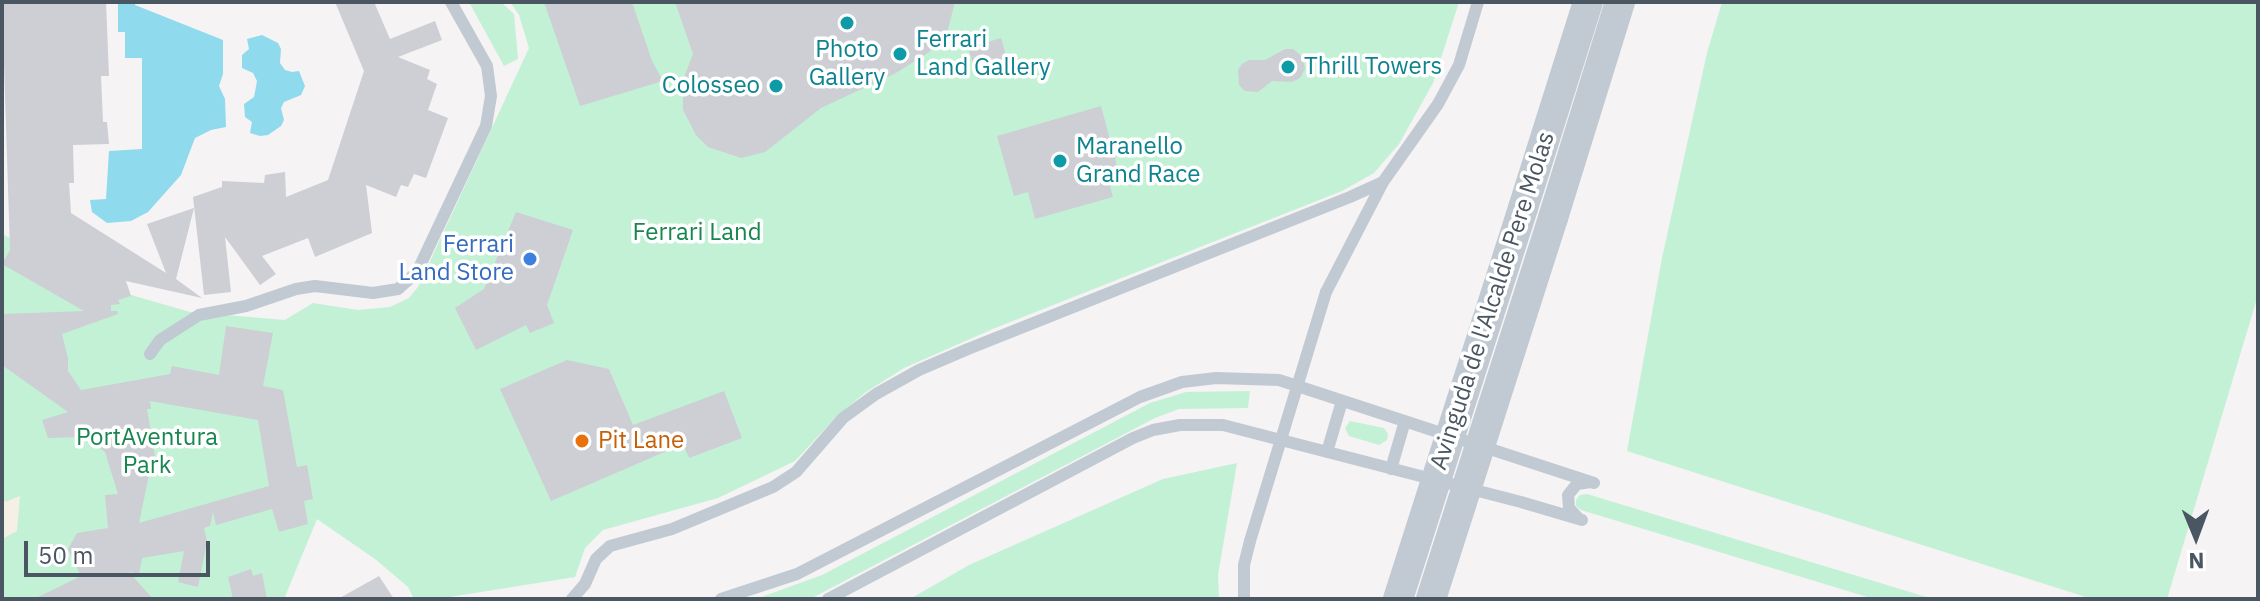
<!DOCTYPE html>
<html>
<head>
<meta charset="utf-8">
<style>
  body { margin:0 }
  #map { position:relative; width:2260px; height:601px; overflow:hidden; background:#f5f3f3; font-family:"IBM Plex Sans",sans-serif }
  canvas { display:block }
  .frame { position:absolute; inset:0; border:4px solid #4a5661; pointer-events:none }
  .north { position:absolute; left:2156px; top:497px; width:80px; height:80px; -webkit-text-stroke:6px #fff; paint-order:stroke; rotate:179deg; font-size:22px; font-weight:700; line-height:32px; text-align:center; color:#4a5661 }
  .north::after { content:''; display:block; margin:auto; width:28px; height:36px; background:#4a5661; clip-path:polygon(50% 0,100% 100%,50% 72%,0 100%) }
  .scale { position:absolute; left:24px; top:541px; width:186px; height:36px; box-sizing:border-box; border:4px solid #4a5661; border-top:0; padding-left:10px; font-size:24px; line-height:28px; white-space:nowrap; color:#4a5661; -webkit-text-stroke:6px #fff; paint-order:stroke }
</style>
</head>
<body>
<div id="map">
<canvas width="2260" height="601"></canvas>
<div class="frame"></div>
<div class="north">N</div>
<div class="scale">50 m</div>
</div>
<script>
const g = document.querySelector('canvas').getContext('2d');
g.lineJoin = 'round';
function paint(path, color) { g.fillStyle = color; g.fill(path, 'evenodd'); }
const poly = rows => new Path2D(rows.map(r => 'M' + r).join(''));
function trace(path, color, width, dash) { g.strokeStyle = color; g.lineWidth = width; g.lineCap = dash ? 'butt' : 'round'; g.setLineDash(dash || []); g.stroke(path); }
function write(font, color, halo, rows, align = 'center') {
  g.font = font + ' "IBM Plex Sans",sans-serif'; g.lineWidth = 7; g.setLineDash([]); g.textBaseline = 'middle'; g.strokeStyle = halo; g.fillStyle = color; for (const [text, x, y, turn = 0] of rows) {
    g.save(); g.translate(x, y); g.rotate((+turn || 0) * Math.PI / 180); g.textAlign = isNaN(turn) ? turn : align; if (halo) g.strokeText(text, 0, 0); g.fillText(text, 0, 0); g.restore();
  }
}
paint(poly([
  [469,2,501,2,514,14,518,59,504,66],
  [510,2,1459,2,1433,83,1399,144,1374,173,1342,191,995,328,904,368,866,392,836,417,795,461,718,498,603,530,585,548,575,577,437,599,414,599,408,587,375,559,317,519,284,599,2,599,2,234,107,288,190,312,285,320,313,303,358,310,390,307,409,298,418,287,529,48,519,15],
  [1722,2,2258,2,2258,295,2167,599,2092,599,1627,451,1662,258,1707,53],
  [1250,391,1248,408,1179,409,1155,418,810,599,756,599,822,575,1150,403,1186,392],
  [1350,421,1384,428,1388,434,1387,440,1379,445,1349,436,1345,428],
  [1237,463,1218,575,1219,599,910,599,969,565,1163,479],
  [1587,494,1933,599,1874,599,1581,510,1576,506,1576,500,1580,495]
]), '#c3f1d5');
paint(poly([
  [2,495,5,502,20,496,17,531,2,539]
]), '#f5f0e5');
paint(poly([
  [118,2,135,2,135,5,223,40,223,74,219,86,225,99,226,127,211,130,195,138,181,175,148,212,131,221,107,223,92,212,90,200,106,199,109,151,142,149,142,58,125,58,125,32,118,32],
  [262,35,278,43,281,49,280,63,285,70,292,72,299,71,305,86,301,95,284,102,281,108,284,120,281,126,268,135,260,136,250,133,252,122,245,117,244,104,254,97,257,81,253,73,242,68,242,55,249,49,247,39]
]), '#90daee');
paint(poly([
  [2,2,106,2,109,76,101,76,103,122,107,122,109,144,73,145,74,183,69,183,71,213,166,273,147,224,194,208,176,279,202,298,126,281,131,296,118,300,120,304,111,305,111,311,117,311,118,314,62,334,68,358,68,371,81,390,170,374,172,366,219,375,226,326,273,333,263,386,283,390,297,467,307,465,313,499,304,501,308,524,279,532,272,509,216,525,213,512,210,526,204,528,207,542,198,587,178,582,184,551,142,558,139,574,129,572,153,599,34,599,81,576,68,549,77,533,108,528,105,495,118,494,105,452,86,437,48,438,42,420,68,412,2,365,2,314,84,311,2,264,10,250],
  [150,401,258,420,269,486,139,523,149,475,158,474,147,409,151,409],
  [335,2,374,2,390,39,435,21,442,40,398,57,430,70,427,79,437,84,428,110,448,118,426,178,414,174,408,187,401,185,396,197,366,185,372,233,315,257,308,238,262,256,276,274,260,285,225,237,231,292,204,295,193,197,222,187,222,181,264,183,265,175,285,172,286,197,328,180,364,71],
  [544,2,632,2,652,61,663,81,580,106],
  [675,2,955,2,947,33,929,52,896,73,821,108,765,152,741,158,708,147,696,135,683,110,683,80,693,54],
  [1001,38,1010,69,978,79,968,48],
  [1285,49,1293,49,1303,57,1305,69,1300,78,1292,82,1272,81,1258,92,1245,91,1239,85,1238,70,1242,64,1249,60,1265,60],
  [1101,106,1117,166,1105,169,1113,197,1035,219,1028,192,1014,196,997,136],
  [516,212,573,230,547,305,554,323,530,333,526,325,476,350,455,308,484,289],
  [567,360,609,369,633,425,724,391,742,438,689,458,683,444,551,501,500,389],
  [251,569,253,576,262,573,267,599,233,599,228,577],
  [379,576,394,599,338,599]
]), '#cdcfd5');
trace(poly([
  [1326,292,1383,182,1438,104,1459,65,1478,2],
  [150,354,160,340,199,315,246,306,296,289,315,286,373,293,398,289,417,272,486,126,491,96,487,66,451,2],
  [1327,452,1342,401],
  [1391,469,1405,421],
  [1579,519,1569,508,1568,495,1577,484,1591,482],
  [572,599,585,584,596,559,610,546,672,529,773,487,796,472,843,418,876,394,919,370,968,349,1350,197,1383,182],
  [721,599,797,574,1140,397,1182,382,1216,378,1279,380,1594,483],
  [828,599,1133,438,1153,430,1180,425,1223,425,1521,502,1582,520],
  [1244,599,1244,565,1250,541]
]), '#c1cad2', 12);
trace(poly([
  [1523,208,1588,2],
  [1553,218,1620,2]
]), '#c1cad2', 30);
trace(poly([
  [1250,541,1326,292]
]), '#c1cad2', 12);
trace(poly([
  [1398,599,1523,208],
  [1431,599,1553,218]
]), '#c1cad2', 30);
for (const [x, y, r, color] of [
  [847,23,8,"#0f9aa8"],
  [900,54,8,"#0f9aa8"],
  [1288,67,8,"#0f9aa8"],
  [776,86,8,"#0f9aa8"],
  [1060,161,8,"#0f9aa8"],
  [530,259,8,"#3f7fe0"],
  [582,441,8,"#e8710a"]
]) { const dot = new Path2D(); dot.arc(x, y, r, 0, 2 * Math.PI); g.fillStyle = color; g.fill(dot); trace(dot, '#fff', 3); }
write('24px', '#0d838f', '#fff', [
  ["Ferrari",916,40],
  ["Land Gallery",916,68],
  ["Photo",847,50,"center"],
  ["Gallery",847,78,"center"],
  ["Thrill Towers",1304,67],
  ["Colosseo",760,86,"right"],
  ["Maranello",1076,147],
  ["Grand Race",1076,175]
], 'left');
write('24px', '#17864f', '#fff', [
  ["Ferrari Land",697,233],
  ["PortAventura",147,438],
  ["Park",147,466]
]);
write('24px', '#366cbe', '#fff', [
  ["Ferrari",514,245],
  ["Land Store",514,273]
], 'right');
write('24px', '#4a5661', '#fff', [
  ["Avinguda de l'Alcalde Pere Molas",1493,301,-72]
]);
write('24px', '#c56008', '#fff', [
  ["Pit Lane",598,441]
], 'left');
</script>
</body>
</html>
